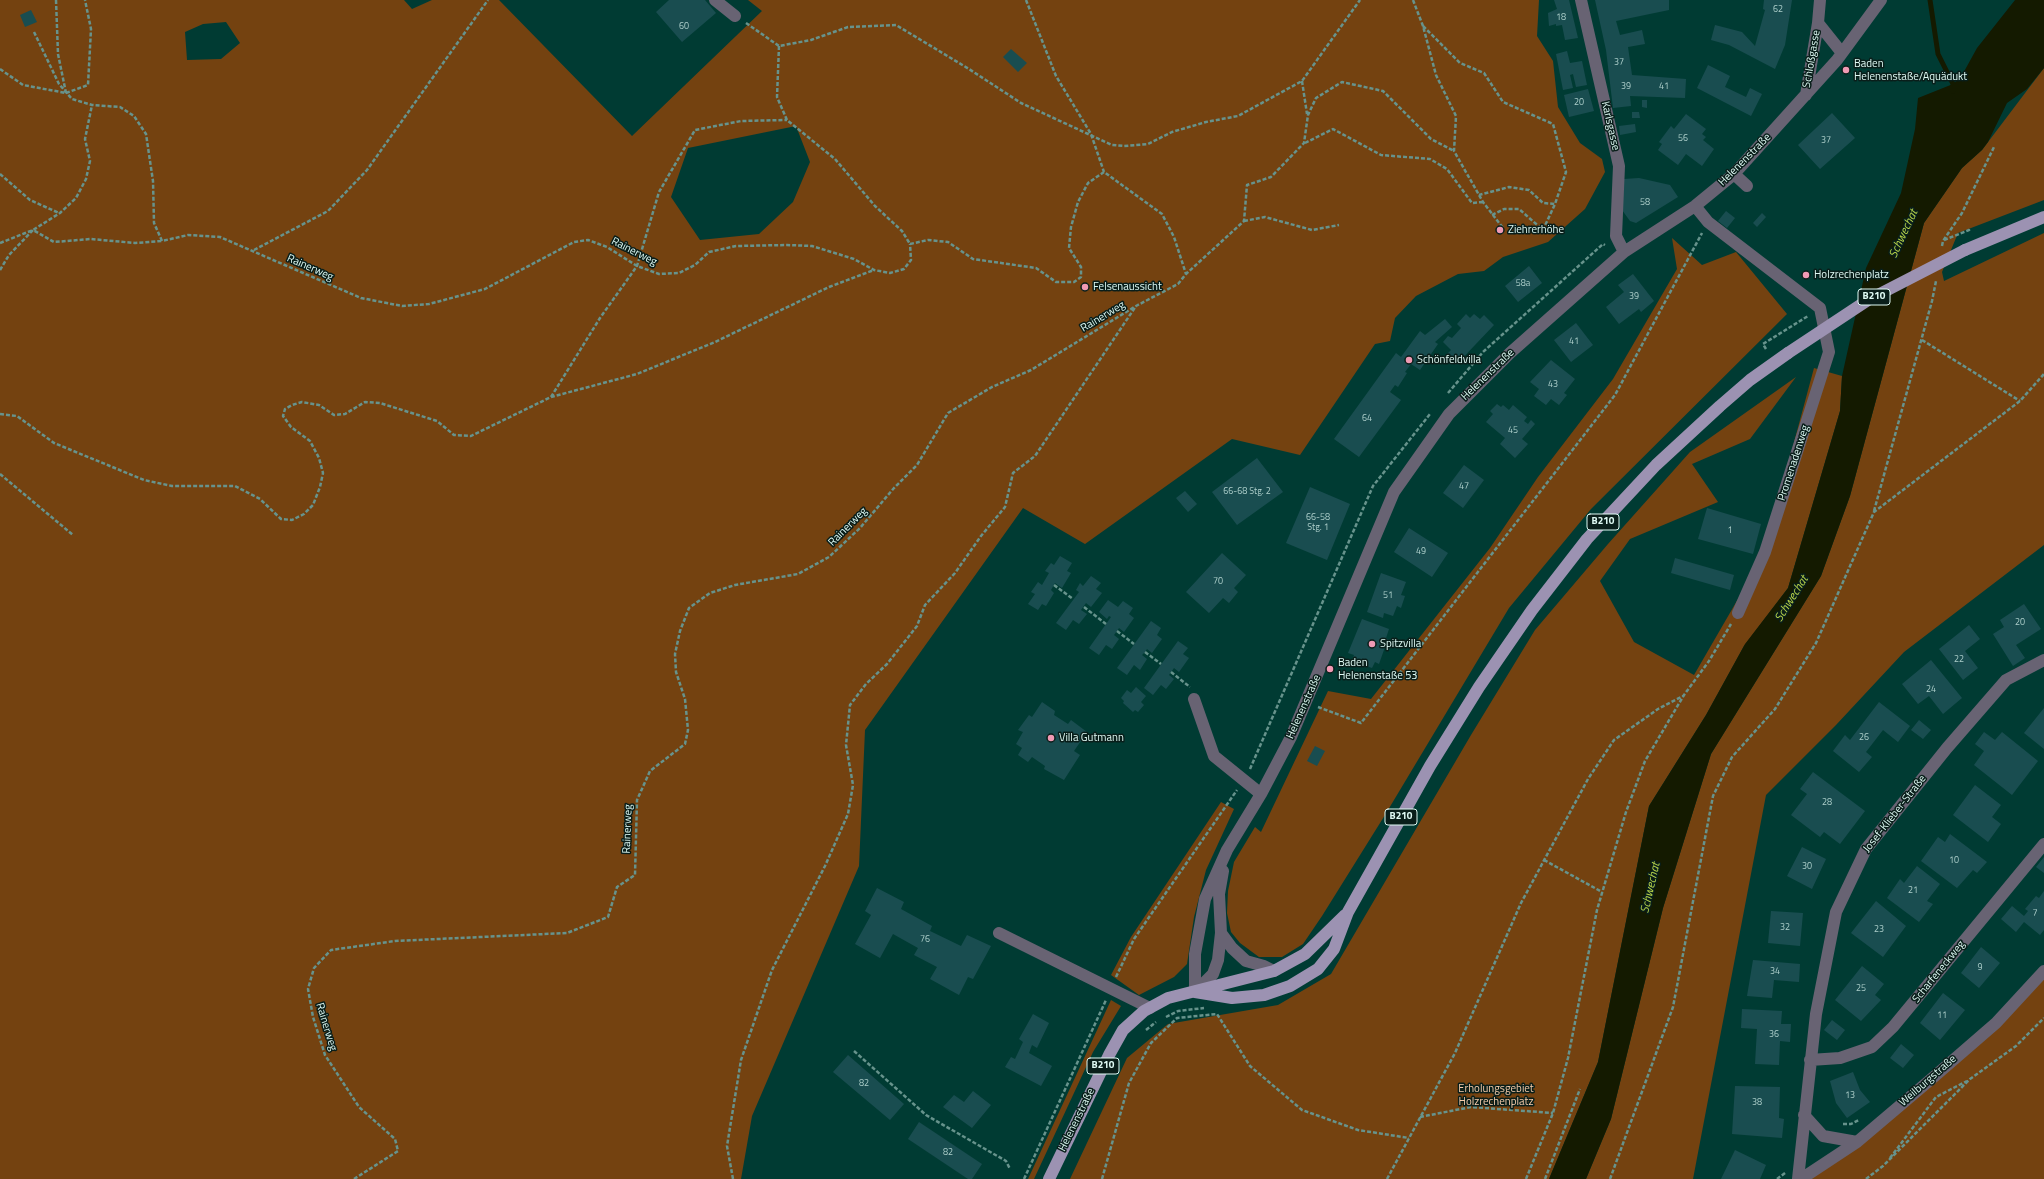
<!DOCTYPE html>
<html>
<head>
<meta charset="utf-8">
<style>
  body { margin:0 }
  canvas { display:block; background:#003b33 }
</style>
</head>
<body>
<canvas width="2044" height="1179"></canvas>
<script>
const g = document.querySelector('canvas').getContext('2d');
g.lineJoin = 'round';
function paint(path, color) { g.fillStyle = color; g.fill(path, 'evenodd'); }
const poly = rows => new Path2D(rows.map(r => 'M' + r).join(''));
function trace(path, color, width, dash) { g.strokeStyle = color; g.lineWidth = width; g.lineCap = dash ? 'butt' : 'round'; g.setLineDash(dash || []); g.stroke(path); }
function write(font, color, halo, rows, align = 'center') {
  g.font = font + ' "Titillium Web",sans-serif'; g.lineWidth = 3; g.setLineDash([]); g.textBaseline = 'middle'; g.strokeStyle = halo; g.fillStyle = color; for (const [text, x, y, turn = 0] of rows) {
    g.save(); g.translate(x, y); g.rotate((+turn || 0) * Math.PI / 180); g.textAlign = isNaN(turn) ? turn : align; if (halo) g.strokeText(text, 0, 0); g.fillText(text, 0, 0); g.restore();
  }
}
paint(poly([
  [0,0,404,0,412,9,432,0,499,0,632,136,762,11,748,0,1539,0,1537,36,1553,61,1558,107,1580,143,1602,159,1605,172,1585,209,1548,242,1503,257,1484,271,1458,274,1416,296,1395,318,1390,341,1375,344,1300,455,1232,439,1085,544,1023,508,865,730,859,866,752,1116,741,1179,0,1179],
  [226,22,240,43,221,59,187,60,185,32,203,24],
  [796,126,810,162,793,202,759,234,700,240,671,197,688,148],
  [2044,68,2044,200,1958,233,1942,272,1944,281,2044,233,2044,545,1904,652,1836,725,1766,795,1693,1179,1586,1179,1611,1119,1663,908,1711,754,1821,576,1850,496,1924,223,1962,168,1982,150],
  [1672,238,1702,265,1736,252,1787,314,1591,509,1509,608,1385,815,1322,916,1303,944,1282,957,1259,957,1240,943,1231,932,1227,913,1228,891,1234,862,1255,827,1261,832,1328,691,1371,699,1490,548,1538,477,1613,379,1677,269],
  [1814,368,1842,376,1840,411,1788,588,1744,646,1706,715,1649,806,1598,1062,1549,1179,1070,1179,1127,1058,1168,1024,1278,1005,1331,974,1471,735,1535,630,1608,544,1690,452,1796,377,1750,439,1692,464,1718,502,1630,539,1600,581,1634,642,1694,675,1749,580,1772,524],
  [1221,802,1234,809,1206,870,1194,917,1187,964,1174,977,1139,995,1111,975,1131,937],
  [2044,975,2044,1179,1809,1179],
  [1111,1000,1121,1006,1093,1052,1034,1179,1028,1179]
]), '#744210');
paint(poly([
  [2015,0,2044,0,2044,68,2027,89,2007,103,1988,142,1982,150,1962,168,1924,223,1850,496,1821,576,1711,754,1663,908,1611,1119,1586,1179,1549,1179,1598,1062,1649,806,1706,715,1745,644,1788,588,1840,411,1842,376,1866,268,1901,193,1915,129,1918,98,1953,84,1961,77,1977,48]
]), '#141a00');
trace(poly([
  [1930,0,1938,54,1953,84,1953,91]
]), '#141a00', 5);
paint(poly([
  [669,0,705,0,716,13,682,42,656,12],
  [1554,0,1569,0,1578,38,1565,40,1562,25,1556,26,1556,24,1549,26,1548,13,1557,9],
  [1595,0,1669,0,1669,10,1616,21,1620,35,1642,30,1645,44,1628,47,1632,75,1686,79,1685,98,1630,96,1631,106,1613,108,1606,50],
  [1764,0,1792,0,1785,45,1775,69,1729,45,1711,40,1715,25,1742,32,1755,46,1765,10,1763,9],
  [31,10,37,22,25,27,20,15],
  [1011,49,1027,63,1018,72,1003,57],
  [1567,51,1570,63,1582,61,1587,85,1576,87,1573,74,1570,75,1573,88,1563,90,1556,54],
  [1708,65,1730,76,1725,87,1746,97,1750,88,1762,94,1751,116,1697,88],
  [1588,89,1594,111,1569,117,1564,95],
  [1642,100,1647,100,1647,108,1642,107],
  [1632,112,1639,112,1640,118,1632,118],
  [1832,113,1855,138,1820,169,1798,145],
  [1686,114,1706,129,1702,134,1706,137,1703,140,1714,149,1702,166,1686,154,1678,165,1658,150,1662,144,1659,142,1671,126,1674,129],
  [1635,124,1636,132,1620,135,1619,126],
  [1639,178,1670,185,1678,197,1636,223,1630,221,1622,210,1624,179],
  [1726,211,1735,218,1727,228,1718,221],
  [1762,213,1766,217,1757,227,1753,223],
  [1529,266,1542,283,1518,302,1505,286],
  [1633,274,1654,301,1641,312,1639,309,1619,324,1606,307,1624,292,1618,285],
  [1466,314,1470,318,1474,314,1480,319,1484,315,1494,325,1456,365,1446,355,1451,350,1443,342,1448,336,1452,338,1461,328,1457,324],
  [1445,319,1452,327,1435,342,1438,344,1420,370,1411,364,1405,372,1407,373,1398,387,1395,385,1390,392,1401,400,1359,457,1334,439,1396,353,1401,357,1420,331,1425,335],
  [1576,323,1593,345,1571,362,1554,340],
  [1551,360,1575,379,1564,393,1567,395,1559,405,1551,399,1546,405,1534,396,1539,389,1530,382],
  [1497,404,1501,407,1503,405,1509,410,1513,405,1527,417,1524,421,1528,424,1531,420,1535,424,1522,439,1528,444,1515,458,1500,444,1505,438,1486,422,1493,414,1490,411],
  [1257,458,1283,492,1237,525,1212,492],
  [1464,465,1484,480,1463,508,1443,493],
  [1310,487,1350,504,1327,560,1286,543],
  [1185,491,1197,504,1188,512,1176,498],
  [1707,508,1761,524,1753,554,1698,539],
  [1409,528,1448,553,1432,577,1394,552],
  [1222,553,1246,575,1234,588,1238,592,1229,603,1223,598,1209,613,1186,592],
  [1060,556,1072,563,1067,571,1071,573,1062,588,1055,583,1051,590,1054,593,1046,606,1042,604,1038,610,1028,604,1035,594,1031,592,1038,582,1042,585,1049,573,1045,571,1051,563,1054,565],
  [1675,558,1734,575,1730,590,1671,573],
  [1381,573,1406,582,1401,595,1405,596,1401,608,1397,606,1393,616,1384,613,1383,618,1367,612],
  [1091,576,1101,583,1096,589,1102,593,1091,607,1086,603,1081,610,1087,614,1079,624,1073,620,1066,630,1056,623,1079,592,1076,590,1080,583,1083,586],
  [1108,600,1118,607,1123,601,1133,608,1129,614,1134,618,1124,632,1119,628,1117,631,1114,635,1119,639,1112,649,1106,645,1099,655,1089,648,1111,617,1109,616,1107,619,1099,612],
  [2024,604,2041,629,2016,645,2025,658,2013,666,1993,634,2004,627,2000,620],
  [1362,619,1389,629,1386,638,1395,644,1394,647,1390,645,1389,649,1385,647,1379,664,1375,662,1372,668,1352,661,1354,655,1348,653],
  [1151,621,1161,628,1157,635,1162,639,1152,653,1147,649,1145,652,1142,655,1147,659,1140,670,1134,665,1127,675,1117,668],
  [1969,625,1980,639,1965,651,1978,668,1963,680,1939,649],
  [1178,641,1188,648,1183,654,1189,658,1179,672,1174,668,1169,675,1174,679,1166,689,1161,685,1153,695,1144,688],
  [1931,660,1962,698,1943,714,1929,696,1918,704,1902,684],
  [1136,687,1146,696,1141,702,1144,705,1138,712,1135,710,1133,712,1123,703,1124,701,1121,698,1127,690,1131,693],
  [1042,702,1055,711,1054,715,1068,724,1071,720,1087,732,1074,751,1080,755,1064,780,1044,769,1045,766,1032,757,1028,762,1018,755,1022,748,1016,744,1023,732,1018,730,1029,715,1032,717],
  [1879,702,1910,726,1898,742,1883,730,1866,752,1872,757,1859,772,1833,751,1845,735,1850,740],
  [2044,708,2044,749,2024,733],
  [1919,720,1931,730,1923,739,1911,730],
  [1984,732,1995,740,2002,732,2038,761,2012,795,1974,765,1984,751,1975,744],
  [1315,746,1325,751,1317,766,1307,761],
  [1813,772,1865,811,1840,844,1824,832,1820,837,1791,815,1807,794,1800,789],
  [1975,785,2001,805,1992,817,2001,824,1988,842,1953,815],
  [1950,834,1987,862,1977,873,1973,870,1957,888,1921,861,1938,837,1945,842],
  [1802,847,1826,859,1812,889,1787,876],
  [2044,857,2044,873,2036,867],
  [1917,866,1940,884,1927,901,1933,904,1919,922,1887,898,1900,879,1904,883],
  [877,888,904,902,901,909,932,926,930,931,961,946,967,935,991,946,973,979,968,977,959,995,930,979,937,967,914,955,918,948,893,934,880,958,855,944,871,915,865,911],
  [2044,891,2044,930,2040,935,2024,922,2016,932,2001,919,2012,906,2024,916,2028,911,2025,909,2036,896,2039,898],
  [1876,901,1906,926,1883,957,1851,933],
  [1771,911,1803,913,1800,946,1768,943],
  [1981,947,2000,963,1979,988,1961,973],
  [1753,960,1800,964,1799,982,1774,980,1772,998,1747,996],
  [1862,966,1884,984,1875,995,1881,1000,1861,1021,1835,1000],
  [1943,993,1965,1010,1940,1040,1920,1023],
  [1742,1009,1782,1011,1781,1024,1791,1024,1790,1042,1780,1041,1779,1065,1755,1064,1757,1029,1741,1028],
  [1033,1014,1049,1023,1037,1048,1032,1045,1029,1053,1052,1066,1041,1086,1005,1067,1011,1057,1015,1059,1023,1042,1019,1039],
  [1832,1020,1845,1030,1837,1040,1824,1030],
  [1901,1044,1914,1055,1903,1068,1890,1058],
  [848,1055,904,1104,890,1120,833,1072],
  [1853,1072,1860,1090,1870,1102,1847,1118,1836,1103,1830,1081],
  [1735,1086,1780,1087,1779,1118,1784,1119,1782,1138,1732,1134],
  [973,1091,991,1105,972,1128,943,1107,954,1095,964,1102],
  [919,1122,982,1164,972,1179,968,1179,908,1139],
  [1735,1150,1766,1165,1760,1179,1721,1179]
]), '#194d50');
trace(poly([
  [56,0,58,54,66,93],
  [1026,0,1056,76,1091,134,1104,172],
  [1413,0,1423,26,1436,75,1456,116,1454,151,1483,202,1503,228],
  [746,23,779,46,811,40,848,27,896,25,969,69,1021,103,1112,145,1124,146,1148,144,1172,132,1206,122,1238,116,1302,81,1360,0],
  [1423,26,1460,63,1484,73,1503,102,1553,124,1566,172,1555,204,1543,203,1529,190,1509,187,1479,195],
  [34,32,59,84,72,99,92,105,120,107,134,116,146,134,153,181,154,223,162,241,188,235,220,237,361,298,402,306,429,304,485,289,574,242,588,240,607,247,637,266,659,274,679,273,695,265,709,252,736,246,787,245,812,246,854,259,874,270,890,273,904,269,911,260,910,244],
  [779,46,777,97,787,120,835,159,875,206,902,231,910,244],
  [0,69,23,85,66,93],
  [1302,81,1307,114],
  [66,93,88,85,91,29,85,0],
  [1305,143,1333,129,1381,155,1430,159,1447,169,1472,203,1483,202],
  [0,174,30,200,59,213],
  [1492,215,1504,209,1519,209,1543,230,1555,204],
  [1244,221,1265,217,1312,230,1339,225],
  [1944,240,1969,230,1969,233],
  [0,243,33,230,60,213,76,198,86,179,90,161,85,139,92,105],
  [910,244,928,240,948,242,973,259,1036,268,1056,282,1074,282,1081,277,1081,267,1069,248,1071,227,1078,202,1088,183,1104,172,1162,214,1174,237,1186,274],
  [1942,246,1943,241,1962,213,1994,147],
  [254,250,328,211,367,170,488,0],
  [0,270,9,255,33,230,54,242,91,239,135,243,162,241],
  [1922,340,2020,401],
  [1766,349,1763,344,1808,316],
  [1448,393,1483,352,1603,244,1605,245],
  [551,397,600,318,637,266,659,192,695,130,741,121,787,120],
  [0,414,17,416,54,443,144,480,172,486,235,486,260,499,281,519,292,520,304,514,313,505,320,487,323,473,319,458,310,441,291,427,283,416,285,409,292,405,302,402,319,405,334,415,345,414,365,402,380,403,437,421,454,435,471,436,551,397,637,374,715,342,829,287,874,270],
  [0,474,73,535],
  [1874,511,1932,301,1936,281],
  [1054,585,1073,599],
  [1084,607,1106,624],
  [1117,631,1134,644],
  [1145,652,1161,664],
  [1171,672,1190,687],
  [1318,707,1361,723,1615,395,1702,233],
  [1250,769,1373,486,1430,414],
  [1544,860,1602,892],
  [1116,977,1134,939,1237,790],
  [1166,1017,1178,1011,1204,1008],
  [1146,1030,1156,1022],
  [854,1051,926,1115,1006,1161,1010,1169],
  [1420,1117,1471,1107,1553,1113],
  [1843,1124,1851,1124,1859,1120],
  [1890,1158,1936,1097,1967,1081],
  [354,1179,398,1151,395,1139,359,1107,325,1055,313,1017,308,989,314,968,331,950,395,941,567,933,608,917,617,887,635,875,637,800,650,771,685,744,688,730,685,699,676,672,675,654,680,631,689,608,710,593,735,585,798,574,829,557,860,528,894,488,917,465,948,413,992,387,1031,370,1136,306,1178,284,1186,274,1244,221,1247,185,1271,177,1304,143,1308,115,1316,98,1342,82,1383,91,1431,139,1454,151],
  [733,1179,727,1146,741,1060,772,970,825,866,848,814,853,785,846,745,850,705,866,684,887,664,917,626,925,605,955,573,981,536,1005,507,1013,473,1035,456,1136,306],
  [1024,1179,1106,1000],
  [1102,1179,1129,1083,1151,1043,1177,1018,1217,1014,1250,1066,1302,1110,1358,1130,1409,1138],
  [1387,1179,1455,1053,1521,903,1588,779,1614,740,1658,709,1683,696],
  [1526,1179,1553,1113,1568,1058,1597,910,1626,812,1645,761,1684,695,1709,661,1731,624],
  [1545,1179,1580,1089],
  [1610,1179,1673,1007,1713,796,1732,757,1775,709,1816,643,1874,512,2020,401,2044,374],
  [1777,1179,1785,1173],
  [1866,1179,1883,1166,1970,1079,2016,1046,2044,1018]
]), '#67938c', 2.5, [4, 2]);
trace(poly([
  [715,0,735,16],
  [1581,0,1619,166,1616,236,1624,252],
  [1820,0,1818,23,1842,53],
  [1806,95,1818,23],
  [1734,174,1747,186],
  [1695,206,1708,222,1820,308,1829,352,1765,552,1738,613],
  [1194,699,1214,756,1261,794],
  [999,933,1150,1008],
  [1221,933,1232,948,1246,961,1264,966,1274,971],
  [1195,992,1195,954,1205,899,1227,850,1261,794,1291,737,1394,492,1449,414,1510,353,1624,252,1695,206,1734,174,1837,60,1881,0],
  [1195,992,1213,974,1218,960,1221,933,1219,894,1223,871],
  [1810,1060,1840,1058,1872,1047,1893,1027,2044,844],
  [1804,1115,1823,1136,1857,1142],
  [1798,1179,1816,1014,1836,912,1866,849,1947,748,2006,680,2044,660],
  [1801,1179,1857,1142,1936,1075,1996,1023,2044,971]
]), '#686373', 12);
trace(poly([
  [1965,250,2044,217],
  [1195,992,1232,998,1264,995,1290,986,1318,969,1334,949,1348,912,1430,766,1479,687,1532,610,1587,539,1656,465,1720,406,1750,380,1788,353],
  [1049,1179,1109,1055,1123,1030,1144,1011,1168,998,1274,971,1305,954,1345,915]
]), '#9c92b2', 12);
trace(poly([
  [1788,353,1868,300,1965,250]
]), '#9c92b2', 12);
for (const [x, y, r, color] of [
  [1846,70,4,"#f09ab4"],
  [1500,230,4,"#f09ab4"],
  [1806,275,4,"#f09ab4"],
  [1085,287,4,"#f09ab4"],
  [1409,360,4,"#f09ab4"],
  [1372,644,4,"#f09ab4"],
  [1330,669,4,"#f09ab4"],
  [1051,738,4,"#f09ab4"]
]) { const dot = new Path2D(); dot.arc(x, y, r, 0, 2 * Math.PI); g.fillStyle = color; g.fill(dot); trace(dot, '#091e1a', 1.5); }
write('9px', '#aecfcb', null, [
  ["62",1778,10],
  ["18",1561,18],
  ["60",684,27],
  ["37",1619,63],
  ["39",1626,87],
  ["41",1664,87],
  ["20",1579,103],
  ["56",1683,139],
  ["37",1826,141],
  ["58",1645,203],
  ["58a",1523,284],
  ["39",1634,297],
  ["41",1574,342],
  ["43",1553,385],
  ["64",1367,419],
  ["45",1513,431],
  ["47",1464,487],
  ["66-68 Stg. 2",1247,492],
  ["66-58",1318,518],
  ["Stg. 1",1318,528],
  ["1",1730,531],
  ["49",1421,552],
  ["70",1218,582],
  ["51",1388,596],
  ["20",2020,623],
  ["22",1959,660],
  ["24",1931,690],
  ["26",1864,738],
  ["28",1827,803],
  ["10",1954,861],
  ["30",1807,867],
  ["21",1913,891],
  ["7",2035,914],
  ["32",1785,928],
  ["23",1879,930],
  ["76",925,940],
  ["9",1980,968],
  ["34",1775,972],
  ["25",1861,989],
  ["11",1942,1016],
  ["36",1774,1035],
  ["82",864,1084],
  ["13",1850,1096],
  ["38",1757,1103],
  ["82",948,1153]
]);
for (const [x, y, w] of [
  [1874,297,32],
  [1603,522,32],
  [1401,817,32],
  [1103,1066,32]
]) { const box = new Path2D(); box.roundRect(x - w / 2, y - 8, w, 16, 3); g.fillStyle = '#091e1a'; g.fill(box); trace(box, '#dffaf4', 1); }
write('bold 10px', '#dffaf4', null, [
  ["B210",1874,297],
  ["B210",1603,522],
  ["B210",1401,817],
  ["B210",1103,1066]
]);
write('11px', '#dffaf4', '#091e1a', [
  ["Schloßgasse",1812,59,-80],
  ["Karlsgasse",1610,126,77],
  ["Helenenstraße",1745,160,-45],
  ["Rainerweg",634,252,27],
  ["Rainerweg",310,268,24],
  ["Rainerweg",1103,317,-31],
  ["Helenenstraße",1488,375,-44],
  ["Promenadenweg",1794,463,-72],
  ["Rainerweg",848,527,-45],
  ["Helenenstraße",1304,707,-66],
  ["Josef-Klieber-Straße",1895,814,-52],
  ["Rainerweg",628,829,-88],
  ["Scharfeneckweg",1939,972,-51],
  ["Rainerweg",326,1027,73],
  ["Weilburgstraße",1928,1081,-41],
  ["Helenenstraße",1077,1120,-64]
]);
write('11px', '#dffaf4', '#091e1a', [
  ["Baden",1854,64],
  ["Helenenstaße/Aquädukt",1854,77],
  ["Ziehrerhöhe",1508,230],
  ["Holzrechenplatz",1814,275],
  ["Felsenaussicht",1093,287],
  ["Schönfeldvilla",1417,360],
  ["Spitzvilla",1380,644],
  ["Baden",1338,663],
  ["Helenenstaße 53",1338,676],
  ["Villa Gutmann",1059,738]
], 'left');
write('11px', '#f9ceac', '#091e1a', [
  ["Erholungsgebiet",1496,1089],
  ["Holzrechenplatz",1496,1102]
]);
write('italic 12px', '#b8d449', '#091e1a', [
  ["Schwechat",1904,234,-65],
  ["Schwechat",1792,599,-58],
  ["Schwechat",1651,888,-77]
]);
</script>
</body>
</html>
